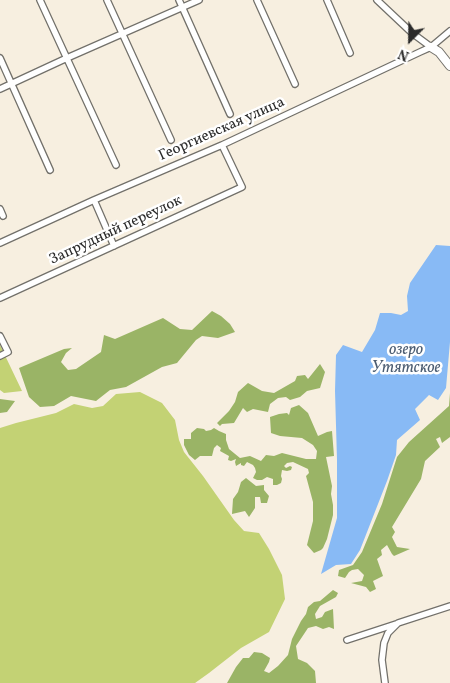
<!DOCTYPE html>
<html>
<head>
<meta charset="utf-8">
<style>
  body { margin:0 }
  #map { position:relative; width:450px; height:683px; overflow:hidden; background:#f7efe0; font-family:Vollkorn,serif }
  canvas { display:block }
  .north { position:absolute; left:385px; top:15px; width:50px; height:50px; -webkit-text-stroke:4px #fff; paint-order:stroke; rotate:203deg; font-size:14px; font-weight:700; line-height:20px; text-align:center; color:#2b2b2b }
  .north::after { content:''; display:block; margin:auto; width:18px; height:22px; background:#2b2b2b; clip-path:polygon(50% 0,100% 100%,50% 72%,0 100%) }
</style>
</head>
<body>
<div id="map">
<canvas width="450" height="683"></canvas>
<div class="north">N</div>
</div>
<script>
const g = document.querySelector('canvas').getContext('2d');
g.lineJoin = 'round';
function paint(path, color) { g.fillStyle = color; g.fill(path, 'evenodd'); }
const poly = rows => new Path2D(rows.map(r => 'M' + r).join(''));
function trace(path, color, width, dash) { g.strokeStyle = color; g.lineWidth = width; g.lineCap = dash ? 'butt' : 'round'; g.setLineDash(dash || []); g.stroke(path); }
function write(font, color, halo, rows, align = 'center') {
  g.font = font + ' Vollkorn,serif'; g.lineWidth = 5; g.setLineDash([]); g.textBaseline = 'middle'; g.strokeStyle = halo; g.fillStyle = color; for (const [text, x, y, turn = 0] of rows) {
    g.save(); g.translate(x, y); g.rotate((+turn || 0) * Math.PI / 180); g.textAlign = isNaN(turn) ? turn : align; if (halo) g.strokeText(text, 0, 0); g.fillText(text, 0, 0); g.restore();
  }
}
paint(poly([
  [0,345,22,391,4,393,0,390],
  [140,392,162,403,175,420,179,440,184,452,203,476,234,520,244,531,259,533,269,549,282,575,285,599,269,632,241,648,209,673,195,683,0,683,0,428,16,423,56,413,74,404,92,408,103,406,116,394]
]), '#c3d274');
paint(poly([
  [212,311,221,316,230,324,235,332,218,338,202,336,196,340,177,363,162,367,126,387,110,390,96,401,71,396,54,406,40,407,29,397,19,368,64,349,72,348,66,353,61,362,68,370,76,369,101,352,104,335,115,339,163,318,180,329,192,330],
  [320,364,325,372,320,388,307,391,300,397,290,400,286,397,278,398,270,404,268,412,253,409,247,412,243,408,234,423,222,424,220,426,217,423,229,411,235,402,238,392,248,383,262,391,274,393,295,381,297,376,305,375,308,379],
  [450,393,450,437,442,443,440,437,436,439,440,447,425,461,421,479,392,527,395,532,392,537,397,547,410,549,394,556,392,554,387,545,381,550,382,555,377,559,383,576,373,581,376,589,370,592,366,587,351,583,362,581,364,575,358,569,352,570,349,572,345,578,338,576,339,570,353,565,362,552,382,504,397,457,409,442,449,406],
  [0,399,15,401,7,412,0,413],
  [299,405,308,413,318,436,327,432,332,431,334,456,326,457,332,486,331,494,333,505,333,515,327,539,323,548,321,550,314,553,307,545,313,521,313,502,306,476,309,473,308,469,293,462,287,463,284,466,286,468,290,466,292,467,291,470,287,471,282,470,281,476,282,479,281,483,277,485,273,485,273,479,267,477,262,480,257,480,253,478,256,472,255,468,253,465,247,462,244,466,241,465,241,463,236,466,235,462,236,459,231,461,228,460,229,456,220,451,221,448,217,445,214,448,212,456,200,456,195,460,189,455,184,445,184,439,191,439,191,433,197,428,204,429,206,431,211,430,214,428,219,431,226,434,226,440,229,449,240,458,250,456,261,461,266,455,274,456,282,453,306,459,316,459,317,451,313,445,302,438,280,436,271,433,270,417,279,414,287,413,289,415,291,408],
  [246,478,256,486,264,485,264,490,269,496,267,503,261,503,260,497,255,497,255,508,249,517,245,511,232,514,233,499,238,492,241,482],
  [333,590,338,593,336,597,320,606,315,614,316,619,322,617,325,612,333,609,334,629,329,627,323,629,316,626,308,628,296,646,298,659,307,663,315,671,316,683,227,683,236,667,243,658,249,658,254,652,262,653,270,658,269,662,264,671,269,673,278,666,288,655,292,639,301,621,306,614,308,607,314,602,320,601]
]), '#9ab466');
paint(poly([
  [436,245,450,246,450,342,446,388,438,400,429,395,415,409,420,420,397,440,396,455,387,481,360,550,351,564,336,565,321,574,337,518,337,460,335,391,336,355,343,345,362,352,375,330,380,313,391,313,401,315,408,311,407,296,410,283]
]), '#88baf5');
const street = poly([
  [40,0,116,165],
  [107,0,171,140],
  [179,0,230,114],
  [257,0,295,84],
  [327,0,350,53],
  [377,0,412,33,431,47],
  [0,58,50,170],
  [0,89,67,58,199,0],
  [94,200,114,246],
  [0,209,3,216],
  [0,243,94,200,222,145,420,52,431,47,450,31],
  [0,298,242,187,222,145],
  [0,336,8,352,0,356],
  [347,640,396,624],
  [385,683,382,660,384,643,388,633,398,623,450,606]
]);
const secondary = poly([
  [431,47,439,52,450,66]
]);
trace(street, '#72706a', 8);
trace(secondary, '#72706a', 10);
trace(street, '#fff', 5.5);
trace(secondary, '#fff', 8);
write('15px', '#2b2b2b', '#fff', [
  ["Георгиевская улица",222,130,-24],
  ["Запрудный переулок",116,231,-25]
]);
write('italic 16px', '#4c5d72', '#fff', [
  ["озеро",406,351],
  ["Утятское",406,369]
]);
</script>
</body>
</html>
